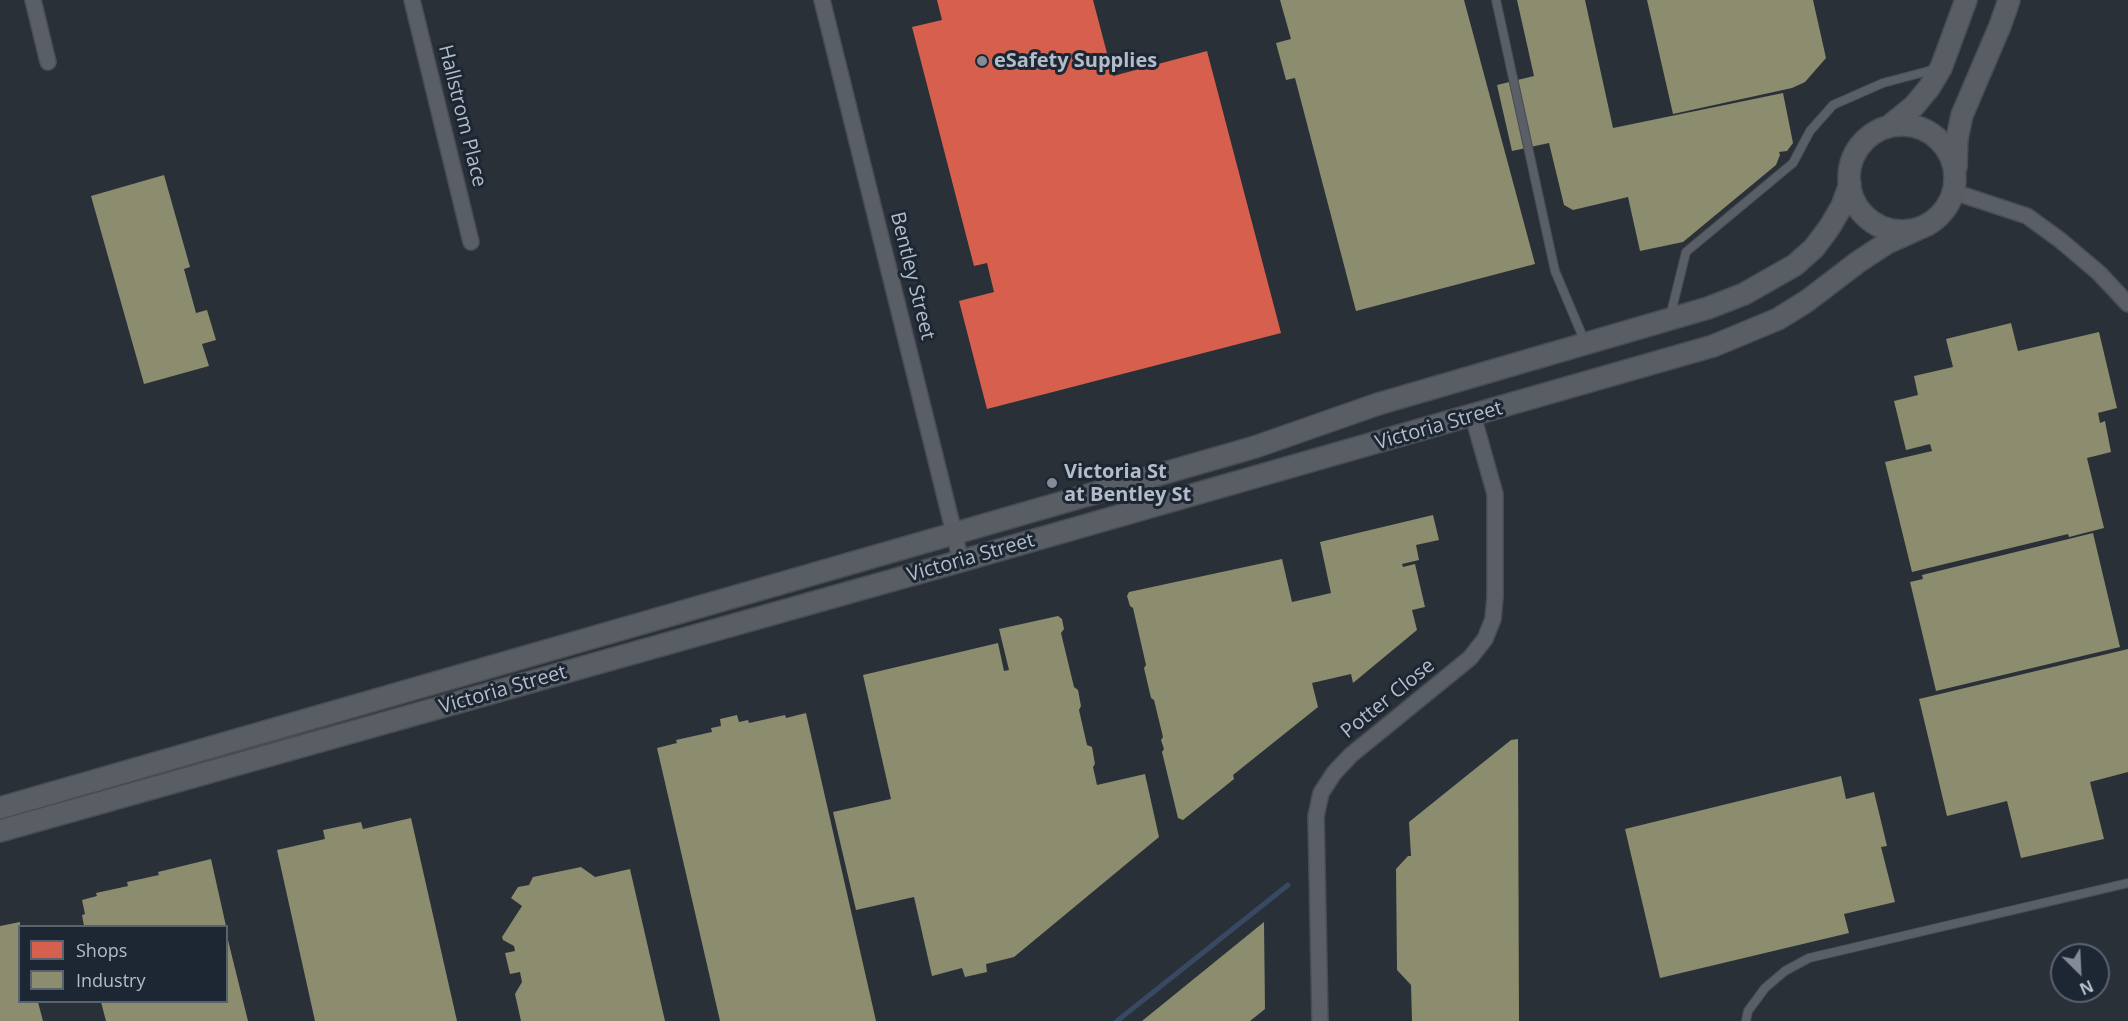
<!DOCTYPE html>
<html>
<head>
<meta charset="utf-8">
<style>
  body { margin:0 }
  #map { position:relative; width:2128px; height:1021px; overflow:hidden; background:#2a3038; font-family:"Open Sans",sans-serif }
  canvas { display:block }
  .legend { position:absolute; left:18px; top:925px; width:210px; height:78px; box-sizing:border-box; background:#1d2633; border:2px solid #59626f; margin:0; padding:8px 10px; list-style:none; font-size:18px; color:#b4bcc9 }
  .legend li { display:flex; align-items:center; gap:12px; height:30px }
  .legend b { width:30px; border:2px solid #59626f }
  .north { position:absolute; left:2050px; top:943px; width:60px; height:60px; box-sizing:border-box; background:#1d2633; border:2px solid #59626f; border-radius:50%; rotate:156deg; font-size:16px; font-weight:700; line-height:24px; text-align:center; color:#b4bcc9 }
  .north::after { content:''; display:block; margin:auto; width:21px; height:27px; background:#848b96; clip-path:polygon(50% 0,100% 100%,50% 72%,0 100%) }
</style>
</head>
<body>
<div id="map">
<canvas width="2128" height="1021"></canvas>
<ul class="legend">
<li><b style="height:16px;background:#d6604d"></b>Shops</li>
<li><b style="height:16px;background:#8c8c6e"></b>Industry</li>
</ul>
<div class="north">N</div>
</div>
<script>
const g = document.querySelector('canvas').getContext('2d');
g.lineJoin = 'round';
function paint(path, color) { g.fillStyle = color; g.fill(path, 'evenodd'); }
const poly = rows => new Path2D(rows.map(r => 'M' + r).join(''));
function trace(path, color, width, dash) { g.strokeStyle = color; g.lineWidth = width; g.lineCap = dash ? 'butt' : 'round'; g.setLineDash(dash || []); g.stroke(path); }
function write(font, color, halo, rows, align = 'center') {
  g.font = font + ' "Open Sans",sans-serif'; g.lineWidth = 6; g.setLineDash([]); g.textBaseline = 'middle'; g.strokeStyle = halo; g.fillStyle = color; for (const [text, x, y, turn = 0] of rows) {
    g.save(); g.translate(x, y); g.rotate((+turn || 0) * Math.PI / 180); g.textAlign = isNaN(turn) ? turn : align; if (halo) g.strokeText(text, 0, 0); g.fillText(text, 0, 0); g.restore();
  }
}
paint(poly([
  [937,0,1093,0,1113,76,1207,51,1281,333,987,409,959,301,994,292,987,263,974,266,912,27,942,20]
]), '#d6604d');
paint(poly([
  [1280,0,1464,0,1535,264,1356,311,1295,78,1286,80,1276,43,1291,39],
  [1517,0,1585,0,1613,128,1783,93,1793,143,1787,151,1779,152,1780,155,1776,165,1683,242,1640,251,1628,197,1573,210,1564,205,1549,143,1512,151,1497,85,1534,76],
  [1647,0,1813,0,1826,58,1805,82,1792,88,1673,114],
  [164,175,190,267,184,269,196,313,207,310,216,340,202,344,209,366,144,384,91,196],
  [2011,323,2018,351,2099,332,2117,408,2098,413,2100,423,2105,421,2111,452,2087,458,2104,528,2069,537,2068,534,1912,572,1885,462,1932,451,1930,444,1906,450,1894,401,1918,395,1914,376,1953,367,1946,339],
  [1433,515,1439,540,1416,545,1419,560,1402,564,1403,567,1415,564,1425,607,1412,610,1417,630,1353,683,1351,674,1312,683,1318,707,1233,775,1234,779,1183,820,1178,818,1162,752,1164,749,1161,740,1163,737,1154,700,1151,698,1144,668,1146,665,1133,608,1130,606,1127,596,1129,592,1282,559,1292,602,1331,593,1320,542],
  [2093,533,2120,647,1936,691,1910,582,1923,579,1922,575],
  [1058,616,1062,619,1064,629,1061,633,1074,687,1078,690,1081,706,1079,710,1087,745,1092,747,1095,764,1093,767,1097,785,1145,774,1159,837,1014,957,986,964,987,972,965,977,962,968,932,976,914,897,856,910,833,812,891,799,863,675,998,643,1004,671,1009,670,999,629],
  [2128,649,2128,772,2090,782,2104,839,2021,858,2007,801,1947,816,1919,699],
  [806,713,876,1021,720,1021,657,748,677,743,676,740,712,732,711,728,721,726,720,719,737,715,739,722,748,720,749,723,785,715,786,718],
  [1518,739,1519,1021,1412,1021,1411,985,1397,970,1396,869,1408,856,1411,856,1409,822,1511,740],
  [1841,776,1846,799,1874,792,1887,846,1881,847,1895,902,1844,914,1849,933,1660,978,1625,829],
  [411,818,457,1021,315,1021,277,850,325,839,323,830,361,822,363,829],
  [211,859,226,926,84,926,82,915,85,914,82,900,97,896,96,893,128,886,127,882,159,875,158,872],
  [581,867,595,877,630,869,665,1021,521,1021,515,994,522,982,520,972,510,974,505,953,515,951,514,946,503,940,502,937,522,906,511,898,518,887,529,885,533,877],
  [20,922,20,1002,38,1002,43,1021,0,1021,0,926],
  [1264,922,1265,1009,1250,1021,1142,1021],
  [226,932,248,1021,106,1021,101,1002,226,1002]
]), '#8c8c6e');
trace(poly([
  [1117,1021,1288,885]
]), '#384963', 5);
const lane = poly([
  [1496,0,1555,271,1585,342],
  [1670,317,1686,252,1793,163,1810,131,1833,105,1883,83,1936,69],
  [1746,1021,1748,1011,1765,988,1785,971,1809,958,2128,883]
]);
const street = poly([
  [33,0,48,62],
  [412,0,471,242],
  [822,0,961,561],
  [1954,192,2027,216,2060,240,2099,273,2128,304],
  [1320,1021,1316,816,1321,793,1334,773,1351,755,1470,658,1485,639,1493,619,1495,597,1495,494,1473,416]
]);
const secondary = poly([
  '1849 178a53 53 0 1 1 106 0a53 53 0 1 1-106 0Z',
  [1888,127,1914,106,1929,88,1941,68,1966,0],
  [1956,167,1957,139,1962,115,2000,26,2009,0],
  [0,808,1255,447,1378,404,1708,308,1744,294,1795,265,1814,248,1829,228,1842,206,1850,184],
  [0,831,961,561,1713,346,1778,319,1807,301,1858,262,1887,243,1918,229]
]);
trace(lane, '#484c53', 10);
trace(street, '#484c53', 18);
trace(secondary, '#484c53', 24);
trace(lane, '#5a5e66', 8);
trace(street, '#5a5e66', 15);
trace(secondary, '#595d64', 21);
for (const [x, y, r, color] of [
  [982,61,6,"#848b96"],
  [1052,483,6,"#848b96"]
]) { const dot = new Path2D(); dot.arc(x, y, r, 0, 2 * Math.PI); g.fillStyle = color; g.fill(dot); trace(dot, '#1d2633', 2); }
write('bold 20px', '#b4bcc9', '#1d2633', [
  ["eSafety Supplies",994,61],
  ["Victoria St",1064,472],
  ["at Bentley St",1064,495]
], 'left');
write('20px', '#b4bcc9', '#1d2633', [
  ["Hallstrom Place",462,116,76],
  ["Bentley Street",912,276,76],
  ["Victoria Street",1439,426,-16],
  ["Victoria Street",971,558,-16],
  ["Victoria Street",503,690,-16],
  ["Potter Close",1388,699,-39]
]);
</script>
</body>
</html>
